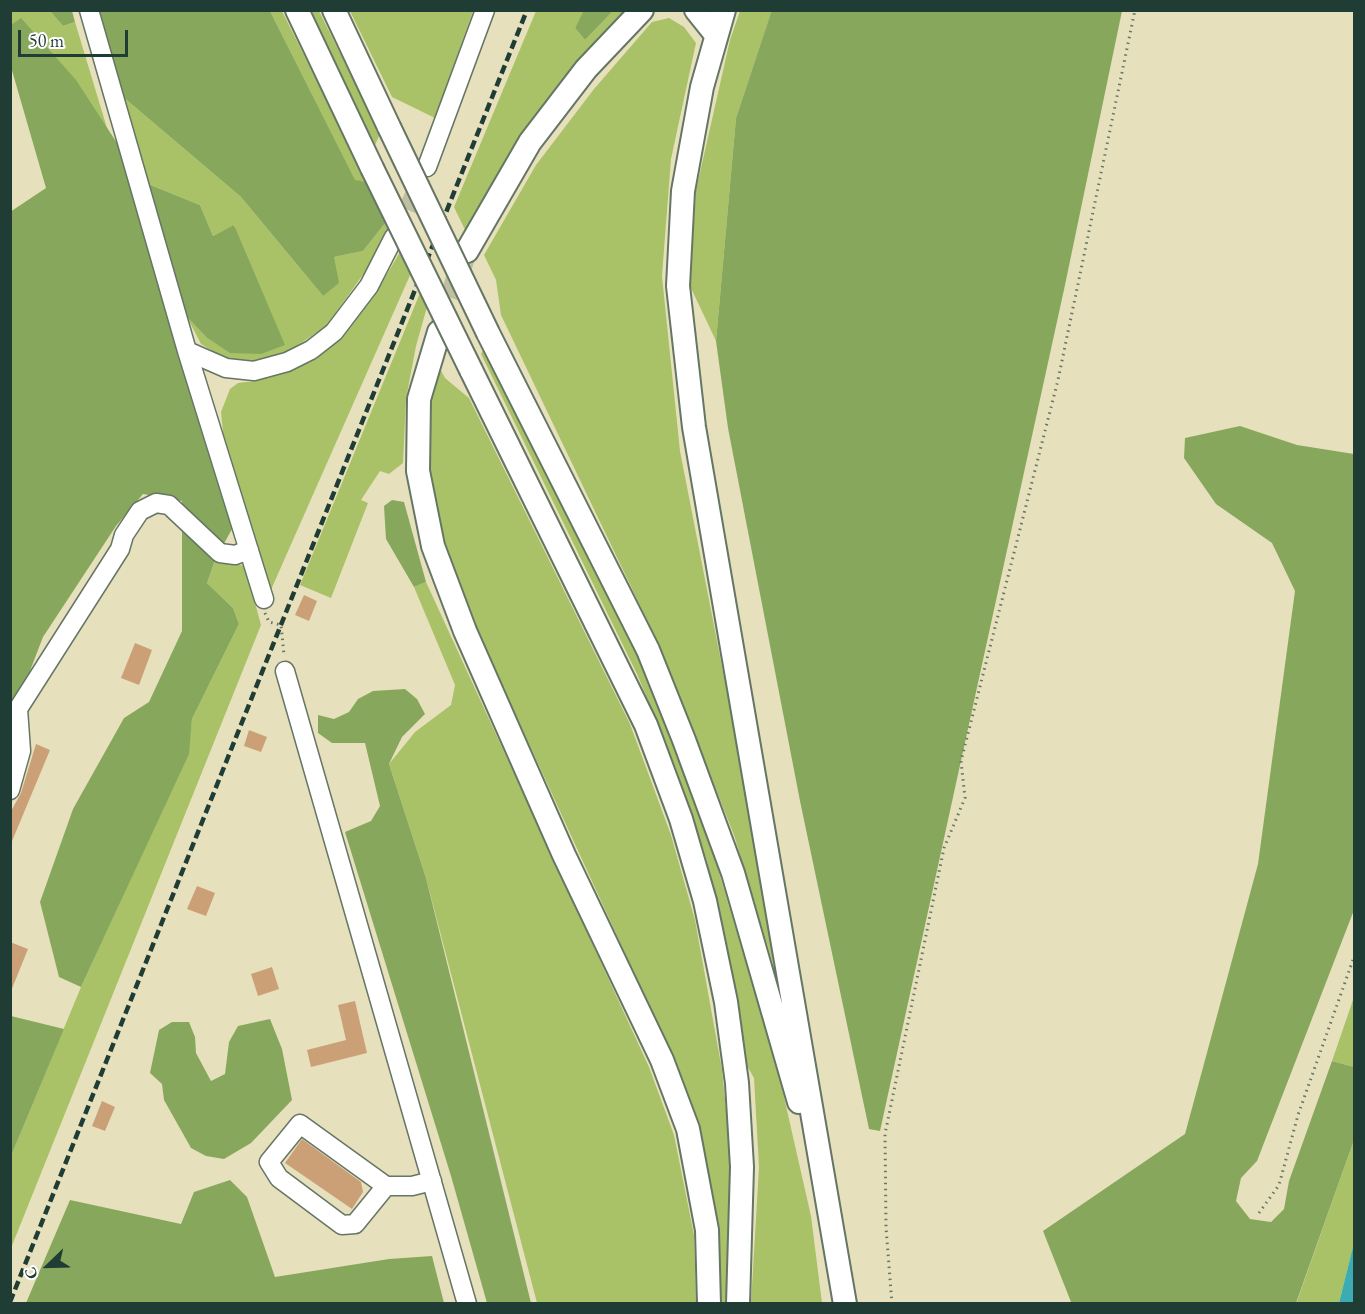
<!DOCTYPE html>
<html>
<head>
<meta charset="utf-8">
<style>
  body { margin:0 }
  #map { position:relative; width:1365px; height:1314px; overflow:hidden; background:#e7e0bd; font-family:"EB Garamond",serif }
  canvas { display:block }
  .frame { position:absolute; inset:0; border:12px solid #1f3d34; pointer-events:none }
  .north { position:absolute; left:18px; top:1236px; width:60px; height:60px; -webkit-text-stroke:4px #fff; paint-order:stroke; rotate:247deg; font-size:16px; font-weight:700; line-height:24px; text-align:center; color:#1f3d34 }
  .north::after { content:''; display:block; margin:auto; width:21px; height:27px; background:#1f3d34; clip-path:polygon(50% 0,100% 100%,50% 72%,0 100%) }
  .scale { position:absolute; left:18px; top:30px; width:110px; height:27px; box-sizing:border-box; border:3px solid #1f3d34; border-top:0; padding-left:8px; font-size:18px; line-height:21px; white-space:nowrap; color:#1f3d34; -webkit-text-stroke:4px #fff; paint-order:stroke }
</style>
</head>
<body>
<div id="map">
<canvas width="1365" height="1314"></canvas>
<div class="frame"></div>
<div class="north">С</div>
<div class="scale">50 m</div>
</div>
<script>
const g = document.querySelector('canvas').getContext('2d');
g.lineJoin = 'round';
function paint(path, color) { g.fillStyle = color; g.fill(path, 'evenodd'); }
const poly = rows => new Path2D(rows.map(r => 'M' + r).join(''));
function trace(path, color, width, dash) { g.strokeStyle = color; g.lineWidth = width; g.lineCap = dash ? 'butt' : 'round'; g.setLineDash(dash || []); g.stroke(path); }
paint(poly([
  [10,11,50,11,63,26,75,22,110,138,11,28],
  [270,11,282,11,367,182,355,181],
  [309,11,319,11,380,134,375,145],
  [350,11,473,11,435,118,392,97],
  [536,11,584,11,575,28,585,40,613,11,627,11,466,232,454,207],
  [740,11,772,11,736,118,716,341,690,286,696,190,730,40],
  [669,18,684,27,696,43,671,159,662,276,680,451,792,1026,734,835,657,641,501,315,496,280,484,255,536,165,594,89,652,22],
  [122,96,241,197,323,296,334,257,363,251,386,222,392,234,327,325,287,353,254,363,227,360,201,344,187,317,206,337,235,225,213,236,200,205,148,184],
  [400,252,411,273,270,592,224,443,221,412,230,389,238,383,255,381,291,371,316,359,341,338,376,293],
  [420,293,427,307,416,346,406,399,403,463,389,474,380,471,361,500,368,503,331,598,300,585],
  [484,348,645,671,683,766,715,859,779,1075,811,1216,822,1303,751,1303,759,1167,754,1078,746,1064,734,980,707,861,675,766,637,674,481,354],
  [438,365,445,378,469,398,630,724,671,835,695,920,722,1070,732,1168,730,1248,725,1303,717,1303,720,1230,699,1125,672,1056,476,628,443,544,427,468,426,402],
  [215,560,245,566,261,625,11,1248,11,1156,81,987,188,754,192,719,239,624,233,608,207,583],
  [426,582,649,1067,674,1135,694,1235,696,1303,537,1303,426,878,389,764,415,732,451,705,455,685,414,587],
  [1354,997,1354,1067,1332,1061],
  [1354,1140,1354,1244,1339,1303,1296,1304]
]), '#aac267');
paint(poly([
  [584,10,613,11,585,40,575,28],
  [772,10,1122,11,1065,285,880,1131,869,1129,800,801,728,428,716,341,736,118],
  [50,11,72,11,75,22,63,26],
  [99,11,270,11,355,180,367,182,386,222,363,251,334,257,339,283,323,296,241,197,122,96],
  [21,18,76,80,117,143,232,529,215,560,207,583,233,608,239,624,192,719,189,754,81,987,59,977,40,902,73,809,124,718,149,702,182,631,182,501,143,494,116,526,43,637,11,720,10,212,46,188,11,67,11,25],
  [148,184,200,205,213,236,234,225,285,345,261,354,230,353,206,337,187,317],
  [1240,426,1297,445,1354,454,1354,910,1257,1161,1241,1178,1236,1201,1250,1219,1271,1222,1284,1209,1289,1181,1332,1061,1354,1067,1354,1140,1296,1303,1076,1303,1071,1302,1043,1231,1185,1134,1258,864,1295,591,1272,543,1216,504,1184,458,1185,438],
  [392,500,404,502,426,582,414,587,386,539,384,506],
  [405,689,417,699,425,714,402,737,389,764,426,878,531,1303,487,1303,451,1176,345,832,371,821,380,806,365,743,332,743,318,733,318,715,334,719,349,712,358,699,373,691],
  [11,1016,64,1029,11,1156,10,1016],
  [270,1019,282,1049,292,1100,251,1143,224,1159,206,1156,191,1148,164,1100,162,1084,150,1073,159,1030,172,1022,189,1022,195,1037,196,1053,211,1081,225,1074,229,1042,238,1026],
  [230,1180,247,1197,275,1277,389,1259,432,1256,444,1303,26,1303,70,1200,181,1224,194,1192]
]), '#87a85c');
paint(poly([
  [1354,1244,1354,1303,1339,1303,1352,1251]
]), '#3bacb3');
paint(poly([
  [304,595,317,601,309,621,295,615],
  [135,643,152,650,139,685,121,678],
  [249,730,267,737,261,752,244,746],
  [36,744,50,750,10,846,10,813,21,793],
  [197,886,215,893,206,916,187,909],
  [10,942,28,949,11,991,10,991],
  [272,967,279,989,258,996,251,974],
  [355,1001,367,1053,311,1067,307,1050,346,1040,338,1005],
  [102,1101,115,1107,105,1131,92,1126],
  [302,1139,361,1182,363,1192,352,1209,285,1163]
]), '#cba077');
trace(poly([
  [396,234,422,177]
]), '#bfbfa2', 18, [18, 9]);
trace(poly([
  [440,329,464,258]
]), '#bfbfa2', 22, [22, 11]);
const minor = poly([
  [89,10,187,351,226,368,254,371,287,362,311,350,334,332,369,286,394,237],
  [427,167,485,10],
  [187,351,264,599],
  [285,671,467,1304],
  [10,790,21,751,18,709,120,549,124,535,140,511,156,503,169,505,220,553,235,555,249,550],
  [386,1186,355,1224,342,1225,279,1178,269,1162,300,1124,386,1186,412,1186,432,1181]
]);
const major = poly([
  [297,10,372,168],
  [334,10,389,127],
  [696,10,716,35],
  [724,10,702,87,683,191,678,286,694,427,845,1304],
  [467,251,530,142,586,69,642,10],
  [439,332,419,399,418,471,433,546,465,631,564,855,662,1060,688,1129,707,1230,709,1304],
  [488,333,648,650,684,740,733,873,799,1102],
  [471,370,646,725,681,819,705,901,726,1002,737,1083,742,1167,738,1304]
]);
trace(minor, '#657664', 21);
trace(major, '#657664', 26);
trace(poly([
  [265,613,269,622,281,625,284,655],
  [1259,1213,1279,1185,1298,1115,1354,957],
  [892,1304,886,1228,885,1134,944,848,965,798,961,761,1058,380,1135,10]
]), '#657664', 3, [1.5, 4.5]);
trace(minor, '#fff', 18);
trace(major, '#fff', 22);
trace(poly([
  [10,1302,527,10]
]), '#1f3d34', 4.5, [9, 4.5]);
const majorBridge = poly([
  [389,127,488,333],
  [372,168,471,370]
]);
trace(majorBridge, '#657664', 26, []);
trace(majorBridge, '#fff', 22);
</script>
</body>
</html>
